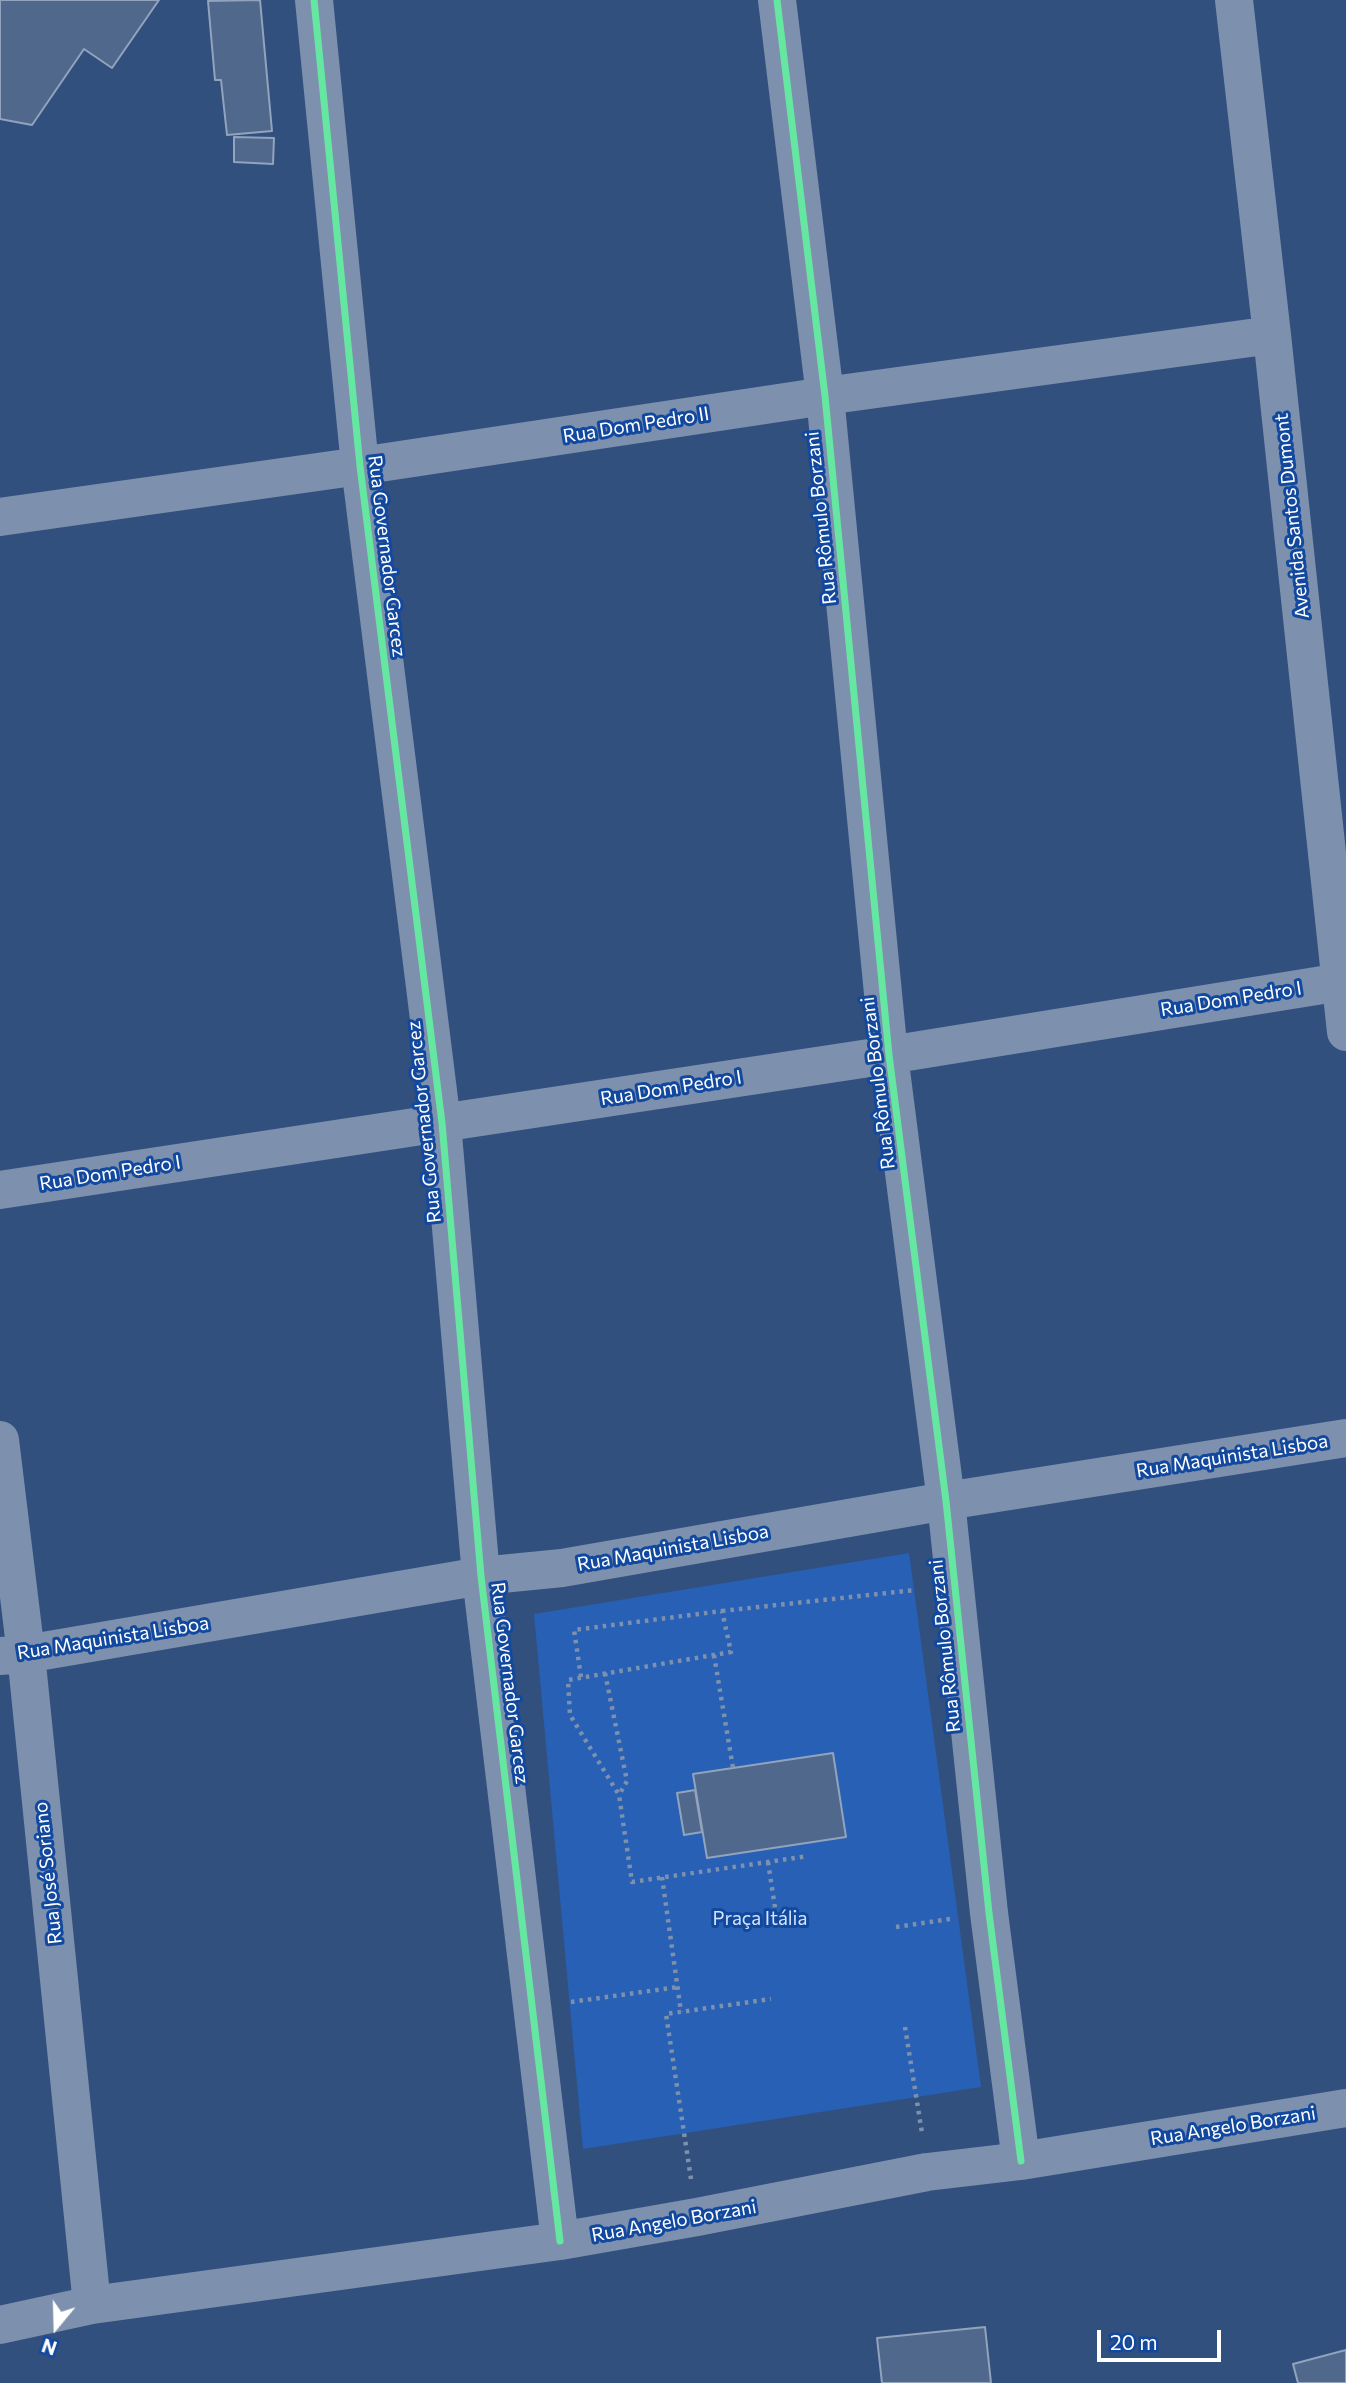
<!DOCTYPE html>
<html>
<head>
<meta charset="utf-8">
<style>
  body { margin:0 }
  #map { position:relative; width:1346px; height:2383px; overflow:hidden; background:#32507e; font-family:Commissioner,sans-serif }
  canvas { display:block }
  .north { position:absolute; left:21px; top:2292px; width:70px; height:70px; -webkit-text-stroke:5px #12499e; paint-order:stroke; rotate:199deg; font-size:19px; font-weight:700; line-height:28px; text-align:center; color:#fff }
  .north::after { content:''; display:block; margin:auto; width:24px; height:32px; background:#fff; clip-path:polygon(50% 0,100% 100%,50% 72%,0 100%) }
  .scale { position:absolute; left:1097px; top:2330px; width:124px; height:32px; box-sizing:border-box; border:4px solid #fff; border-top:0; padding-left:9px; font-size:21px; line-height:24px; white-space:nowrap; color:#fff; -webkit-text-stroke:5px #12499e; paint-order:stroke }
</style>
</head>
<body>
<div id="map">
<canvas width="1346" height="2383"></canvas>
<div class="north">N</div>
<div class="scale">20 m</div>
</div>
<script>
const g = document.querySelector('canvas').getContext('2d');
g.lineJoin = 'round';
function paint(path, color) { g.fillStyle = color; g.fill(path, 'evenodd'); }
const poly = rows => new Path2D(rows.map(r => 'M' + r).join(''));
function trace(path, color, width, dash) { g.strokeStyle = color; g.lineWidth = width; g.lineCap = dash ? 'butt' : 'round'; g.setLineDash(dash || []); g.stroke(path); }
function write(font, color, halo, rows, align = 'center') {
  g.font = font + ' Commissioner,sans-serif'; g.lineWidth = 6; g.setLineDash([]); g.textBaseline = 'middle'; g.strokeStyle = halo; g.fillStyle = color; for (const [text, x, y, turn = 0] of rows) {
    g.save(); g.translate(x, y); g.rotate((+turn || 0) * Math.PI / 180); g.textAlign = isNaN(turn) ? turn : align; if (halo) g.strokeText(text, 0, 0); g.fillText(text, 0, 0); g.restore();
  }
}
paint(poly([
  [909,1553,981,2087,583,2149,534,1614]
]), '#2760b4');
const building = poly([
  [0,0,159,0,112,68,84,49,32,125,0,119,0,0],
  [260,0,272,131,227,135,221,80,215,80,208,1,260,0],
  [234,137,274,138,273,164,234,162,234,137],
  [833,1753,846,1837,707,1858,693,1774,833,1753],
  [695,1790,702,1832,684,1835,677,1793,695,1790],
  [985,2327,991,2383,882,2383,877,2338,985,2327],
  [1346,2350,1346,2383,1298,2383,1293,2364,1346,2350]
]);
paint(building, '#50688c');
trace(building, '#92a3bd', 2);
trace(poly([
  [722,1611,915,1590],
  [714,1655,733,1768],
  [605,1673,627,1781,619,1795],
  [581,1677,574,1630,722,1611,731,1652,568,1680,570,1715,619,1795,632,1882,808,1856],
  [768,1862,778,1927],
  [662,1877,681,2012],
  [896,1927,950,1919],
  [571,2002,678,1987],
  [905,2027,922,2133],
  [691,2179,666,2014,771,1999]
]), '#7d91af', 4.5, [3.5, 5]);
trace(poly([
  [314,0,360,466,442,1123,481,1576,560,2241],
  [777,0,825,396,889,1055,946,1501,989,1913,1021,2161],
  [1234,0,1272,335,1346,1032],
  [0,517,360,466,825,396,1272,335],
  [0,1190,889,1055,1341,982],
  [0,1440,26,1654,92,2305],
  [0,1656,26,1654,481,1576,562,1568,946,1501,1346,1438],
  [0,2325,92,2305,560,2241,697,2217,927,2172,1021,2161,1346,2108]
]), '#7d91af', 38);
trace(poly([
  [314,0,360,466,442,1123,481,1576,560,2241],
  [777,0,825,396,889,1055,946,1501,989,1913,1021,2161]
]), '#66e7a1', 7);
write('19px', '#fff', '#12499e', [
  ["Rua Dom Pedro II",636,425,-9],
  ["Avenida Santos Dumont",1292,516,-96],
  ["Rua Rômulo Borzani",821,518,-96],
  ["Rua Governador Garcez",387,556,83],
  ["Rua Dom Pedro I",1231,999,-9],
  ["Rua Rômulo Borzani",878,1083,-97],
  ["Rua Dom Pedro I",671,1088,-9],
  ["Rua Governador Garcez",424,1122,-96],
  ["Rua Dom Pedro I",110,1173,-9],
  ["Rua Maquinista Lisboa",1232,1456,-9],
  ["Rua Maquinista Lisboa",673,1548,-10],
  ["Rua Maquinista Lisboa",113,1638,-9],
  ["Rua Rômulo Borzani",945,1646,-96],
  ["Rua Governador Garcez",510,1683,83],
  ["Rua José Soriano",48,1873,-96],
  ["Rua Angelo Borzani",1233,2126,-9],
  ["Rua Angelo Borzani",674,2221,-10]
]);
write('19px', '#d2e4fe', '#12499e', [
  ["Praça Itália",760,1919]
]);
</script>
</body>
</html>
